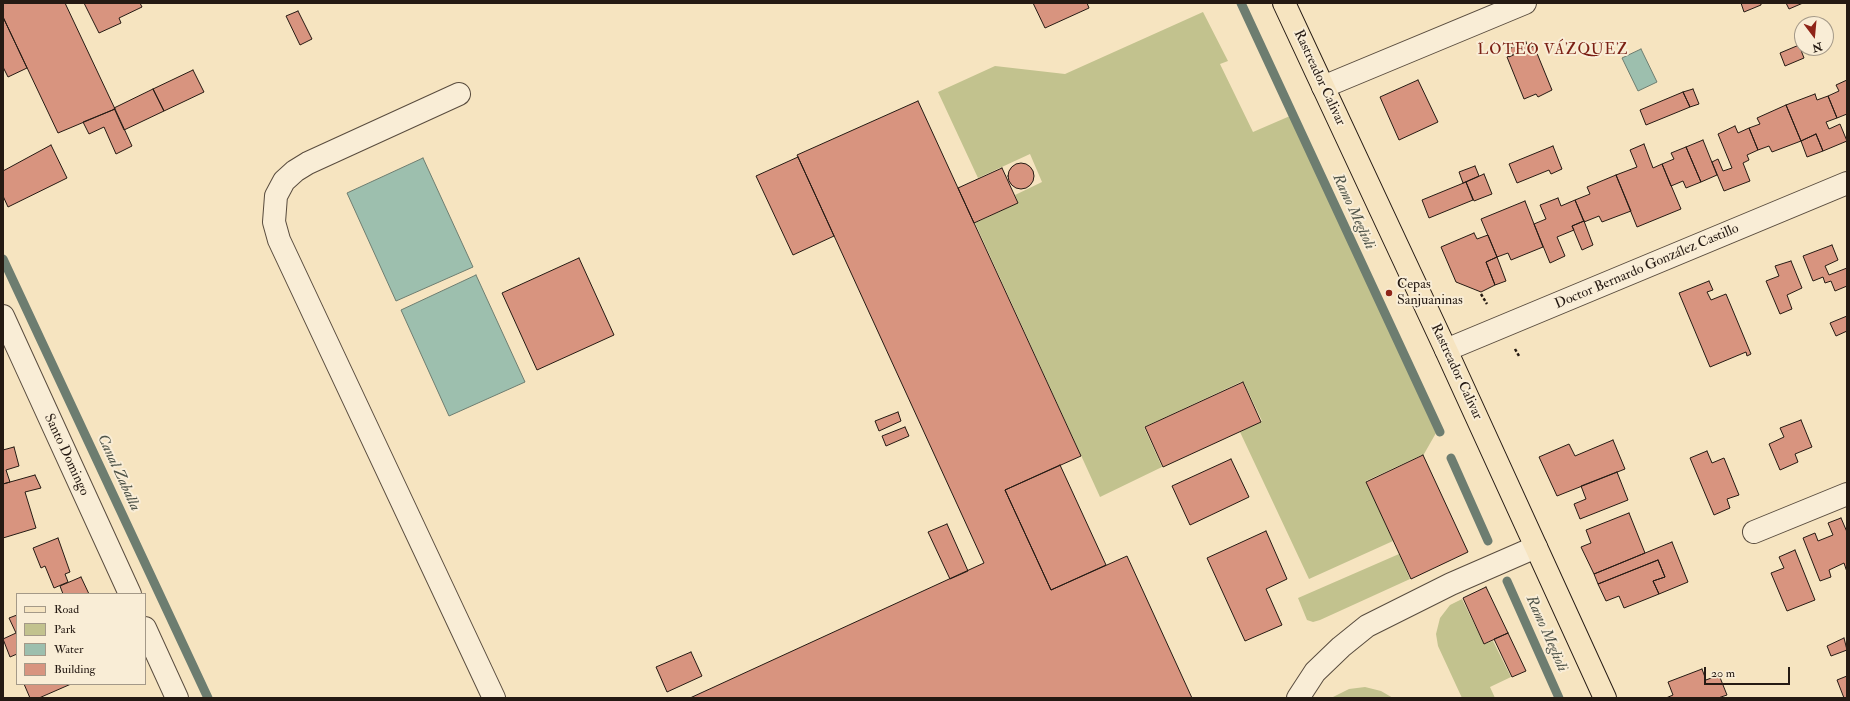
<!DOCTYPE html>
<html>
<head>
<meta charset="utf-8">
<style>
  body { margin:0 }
  #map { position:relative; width:1850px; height:701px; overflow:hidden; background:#f6e4c0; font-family:"IM FELL Double Pica",serif }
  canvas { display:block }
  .frame { position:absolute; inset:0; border:4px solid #251a13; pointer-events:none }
  .legend { position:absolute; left:16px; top:593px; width:130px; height:92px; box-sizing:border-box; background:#f9edd6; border:1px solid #a49988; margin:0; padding:5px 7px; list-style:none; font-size:12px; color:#251a13 }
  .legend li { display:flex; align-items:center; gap:8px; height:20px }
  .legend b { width:20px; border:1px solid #a49988 }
  .north { position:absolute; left:1794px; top:16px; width:40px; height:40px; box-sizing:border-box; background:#f9edd6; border:1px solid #a49988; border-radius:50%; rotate:164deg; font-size:11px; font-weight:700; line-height:16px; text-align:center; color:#251a13 }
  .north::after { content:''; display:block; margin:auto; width:14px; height:18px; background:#8f2418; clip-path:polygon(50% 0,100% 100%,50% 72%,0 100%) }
  .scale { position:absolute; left:1704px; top:667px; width:86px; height:18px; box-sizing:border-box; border:2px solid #251a13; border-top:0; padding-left:5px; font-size:12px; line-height:14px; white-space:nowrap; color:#251a13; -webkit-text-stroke:3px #f9edd6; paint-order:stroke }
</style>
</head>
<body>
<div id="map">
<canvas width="1850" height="701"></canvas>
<div class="frame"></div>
<ul class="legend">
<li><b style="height:5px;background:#f6e4c0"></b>Road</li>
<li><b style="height:11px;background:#c2c28e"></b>Park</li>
<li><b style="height:11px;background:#9dbfae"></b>Water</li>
<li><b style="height:11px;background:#d8947f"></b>Building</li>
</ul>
<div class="north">N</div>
<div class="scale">20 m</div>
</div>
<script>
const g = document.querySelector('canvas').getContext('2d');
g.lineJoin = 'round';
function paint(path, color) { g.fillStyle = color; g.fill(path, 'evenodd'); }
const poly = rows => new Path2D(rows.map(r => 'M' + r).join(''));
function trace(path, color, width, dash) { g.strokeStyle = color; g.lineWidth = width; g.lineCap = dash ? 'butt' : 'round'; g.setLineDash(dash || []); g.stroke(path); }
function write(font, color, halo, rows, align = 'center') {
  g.font = font + ' "IM FELL Double Pica",serif'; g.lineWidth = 4; g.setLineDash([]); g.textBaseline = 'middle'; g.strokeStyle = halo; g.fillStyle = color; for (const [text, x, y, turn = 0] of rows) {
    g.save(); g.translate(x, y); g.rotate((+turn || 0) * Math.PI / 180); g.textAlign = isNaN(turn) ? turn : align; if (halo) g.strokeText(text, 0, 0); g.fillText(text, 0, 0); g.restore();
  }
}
paint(poly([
  [1203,12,1228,61,1220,64,1253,132,1290,116,1436,433,1424,454,1366,481,1393,541,1309,579,1240,432,1262,421,1243,381,1144,427,1162,467,1100,497,975,223,1018,203,1015,195,1042,182,1030,154,978,178,938,92,995,66,1065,74],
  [1399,554,1410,579,1320,620,1313,622,1307,620,1298,598],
  [1462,599,1484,644,1493,641,1511,677,1490,687,1495,698,1462,698,1438,646,1436,634,1440,618,1450,605],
  [1365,687,1381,691,1393,698,1331,698,1349,689]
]), '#c2c28e');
const water = poly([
  [1641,49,1657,82,1638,91,1622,58,1641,49],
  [423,158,473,267,396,301,347,193,423,158],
  [476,275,525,382,449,416,401,310,476,275]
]);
paint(water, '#9dbfae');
trace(water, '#6d7d70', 1);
trace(poly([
  [1241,3,1440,432],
  [3,259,208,698],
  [1451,458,1488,541],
  [1507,581,1559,698]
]), '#6d7d70', 9);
const building = poly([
  [3,3,65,3,115,109,58,133,3,17,3,3],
  [84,3,140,3,142,7,119,18,121,23,99,33,84,3],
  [1033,3,1087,3,1089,8,1045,28,1033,3],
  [1741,3,1761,3,1761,5,1744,12,1741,3],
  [1786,3,1803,3,1789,9,1786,3],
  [298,11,312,39,300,45,286,16,298,11],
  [3,17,27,68,8,77,3,67,3,17],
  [1526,42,1528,48,1509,57,1506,50,1526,42],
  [1799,45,1804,58,1785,66,1780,53,1799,45],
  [1534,46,1552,90,1538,97,1536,94,1524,99,1507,57,1534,46],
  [193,70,204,92,164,111,153,89,193,70],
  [1418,80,1438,122,1399,140,1380,97,1418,80],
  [1847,80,1847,114,1837,118,1828,96,1839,91,1836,85,1847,80],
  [153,89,164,111,124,130,114,108,153,89],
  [1693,89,1699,104,1690,107,1683,92,1693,89],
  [1683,92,1690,107,1646,125,1640,110,1683,92],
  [1815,94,1817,100,1828,96,1837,118,1826,122,1829,129,1840,124,1847,141,1823,151,1816,134,1801,141,1786,105,1815,94],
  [918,101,1081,456,1005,490,1051,590,1127,556,1192,698,690,698,984,563,797,155,918,101],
  [1786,105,1801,141,1772,152,1769,146,1758,150,1749,128,1760,124,1757,118,1786,105],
  [115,109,132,146,116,154,104,127,89,134,83,122,115,109],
  [1735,126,1738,133,1749,128,1758,150,1747,155,1749,160,1743,163,1750,181,1724,191,1712,162,1718,159,1723,171,1732,168,1718,134,1735,126],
  [1816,134,1823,151,1807,157,1801,141,1816,134],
  [1703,140,1717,175,1701,182,1686,147,1703,140],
  [1644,144,1653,168,1662,164,1681,209,1637,227,1616,175,1637,167,1630,150,1644,144],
  [51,145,67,178,8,207,3,196,3,171,51,145],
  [1553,146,1562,169,1551,174,1549,170,1517,183,1509,164,1553,146],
  [1686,147,1701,182,1686,188,1683,181,1671,186,1662,164,1674,159,1671,153,1686,147],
  [798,157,834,236,793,255,756,176,798,157],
  '1008 176a13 13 0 1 1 26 0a13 13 0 1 1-26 0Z',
  [1475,166,1479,176,1463,183,1459,172,1475,166],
  [1002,168,1018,203,974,223,958,188,1002,168],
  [1484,174,1492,194,1474,201,1466,182,1484,174],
  [1616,175,1631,211,1602,222,1599,216,1584,222,1575,200,1590,194,1587,187,1616,175],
  [1466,182,1473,200,1429,218,1422,200,1466,182],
  [1558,198,1561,206,1575,200,1584,221,1572,226,1574,230,1557,237,1565,256,1550,263,1534,224,1546,219,1540,205,1558,198],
  [1525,201,1543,247,1511,260,1508,253,1497,257,1481,219,1525,201],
  [1584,221,1593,245,1582,250,1572,226,1584,221],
  [1474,233,1477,239,1488,235,1497,257,1486,262,1495,285,1481,292,1456,282,1441,247,1474,233],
  [1832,245,1838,260,1825,266,1829,275,1847,268,1847,286,1835,291,1831,281,1825,283,1823,277,1813,281,1803,256,1832,245],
  [1497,257,1506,281,1495,285,1486,262,1497,257],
  [579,258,614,335,537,370,502,293,579,258],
  [1791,261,1802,288,1787,295,1792,309,1780,314,1766,281,1779,276,1775,266,1791,261],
  [1709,281,1713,290,1707,292,1711,300,1726,294,1751,354,1747,356,1746,352,1710,367,1679,293,1709,281],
  [1847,316,1847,331,1836,336,1830,323,1847,316],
  [1243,382,1261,422,1163,467,1145,427,1243,382],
  [898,412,901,421,879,431,875,421,898,412],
  [1801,420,1812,447,1795,454,1798,462,1780,470,1769,444,1784,437,1780,428,1801,420],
  [905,427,909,436,886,446,882,436,905,427],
  [1613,440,1625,469,1557,496,1539,457,1569,444,1575,456,1613,440],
  [14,447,19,466,6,470,10,482,3,484,3,450,14,447],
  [1707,451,1712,463,1724,458,1739,495,1727,499,1730,508,1714,515,1690,458,1707,451],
  [1423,455,1468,552,1411,579,1366,482,1423,455],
  [1231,459,1249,497,1190,525,1172,486,1231,459],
  [1060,465,1106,565,1051,590,1005,490,1060,465],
  [1617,472,1628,500,1580,519,1574,504,1586,499,1581,486,1617,472],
  [35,475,41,488,25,492,36,528,3,538,3,484,35,475],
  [1629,513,1645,553,1594,574,1581,547,1591,543,1586,530,1629,513],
  [1841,518,1847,532,1847,572,1844,563,1829,570,1831,577,1820,581,1803,538,1815,533,1818,541,1833,535,1828,523,1841,518],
  [947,524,968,571,950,579,928,532,947,524],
  [1266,531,1287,579,1266,589,1282,625,1245,641,1207,558,1266,531],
  [58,538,70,572,65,574,68,582,54,588,45,566,41,568,33,548,58,538],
  [1672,542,1688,582,1659,594,1653,581,1665,577,1658,560,1598,584,1594,574,1672,542],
  [1795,550,1815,600,1787,611,1771,573,1784,568,1779,557,1795,550],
  [1658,560,1665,577,1653,581,1659,594,1624,608,1619,596,1606,601,1598,584,1658,560],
  [81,577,89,594,63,594,60,586,81,577],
  [1486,587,1508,633,1484,644,1463,598,1486,587],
  [17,615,17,654,10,657,3,639,16,633,9,618,17,615],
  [1508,633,1526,671,1512,677,1494,639,1508,633],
  [1844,638,1847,650,1831,656,1827,646,1844,638],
  [691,652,702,676,667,692,656,667,691,652],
  [1702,669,1706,680,1719,675,1727,695,1718,698,1666,698,1673,695,1668,682,1702,669],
  [1847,676,1847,698,1844,698,1837,680,1847,676],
  [24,684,71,684,39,698,30,698,24,684]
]);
paint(building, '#d8947f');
trace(building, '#251a13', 1);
const minor = poly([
  [1323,87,1525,3],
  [459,94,308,163,295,171,284,181,276,196,274,222,279,240,494,698],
  [3,316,130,594],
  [1446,350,1847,183],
  [1754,532,1847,494],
  [145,628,177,698],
  [1298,698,1315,672,1341,647,1367,626,1451,584,1536,547]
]);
const major = poly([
  [1284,3,1446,350,1605,698]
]);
trace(minor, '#594c3e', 24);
trace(major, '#251a13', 24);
trace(poly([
  [1481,294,1487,304],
  [1515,349,1519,356]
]), '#251a13', 2.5, [3, 2]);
trace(minor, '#f9edd6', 22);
trace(major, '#f6e4c0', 22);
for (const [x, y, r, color] of [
  [1389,293,4,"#8f2418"]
]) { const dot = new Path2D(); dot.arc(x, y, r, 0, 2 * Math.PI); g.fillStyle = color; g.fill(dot); trace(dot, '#f9edd6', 1.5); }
write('14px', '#251a13', '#f9edd6', [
  ["Rastreador Calivar",1319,78,65],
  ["Doctor Bernardo González Castillo",1647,267,-23],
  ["Rastreador Calivar",1456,372,65],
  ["Santo Domingo",66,455,65]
]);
write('14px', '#251a13', '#f9edd6', [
  ["Cepas",1397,285],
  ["Sanjuaninas",1397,301]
], 'left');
g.letterSpacing = '1px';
write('15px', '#7a1f14', '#f9edd6', [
  ["LOTEO VÁZQUEZ",1553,51]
]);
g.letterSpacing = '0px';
write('italic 15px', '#4f5449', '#f9edd6', [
  ["Ramo Meglioli",1353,212,65],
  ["Canal Zaballa",118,473,65],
  ["Ramo Meglioli",1546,634,66]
]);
</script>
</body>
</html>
